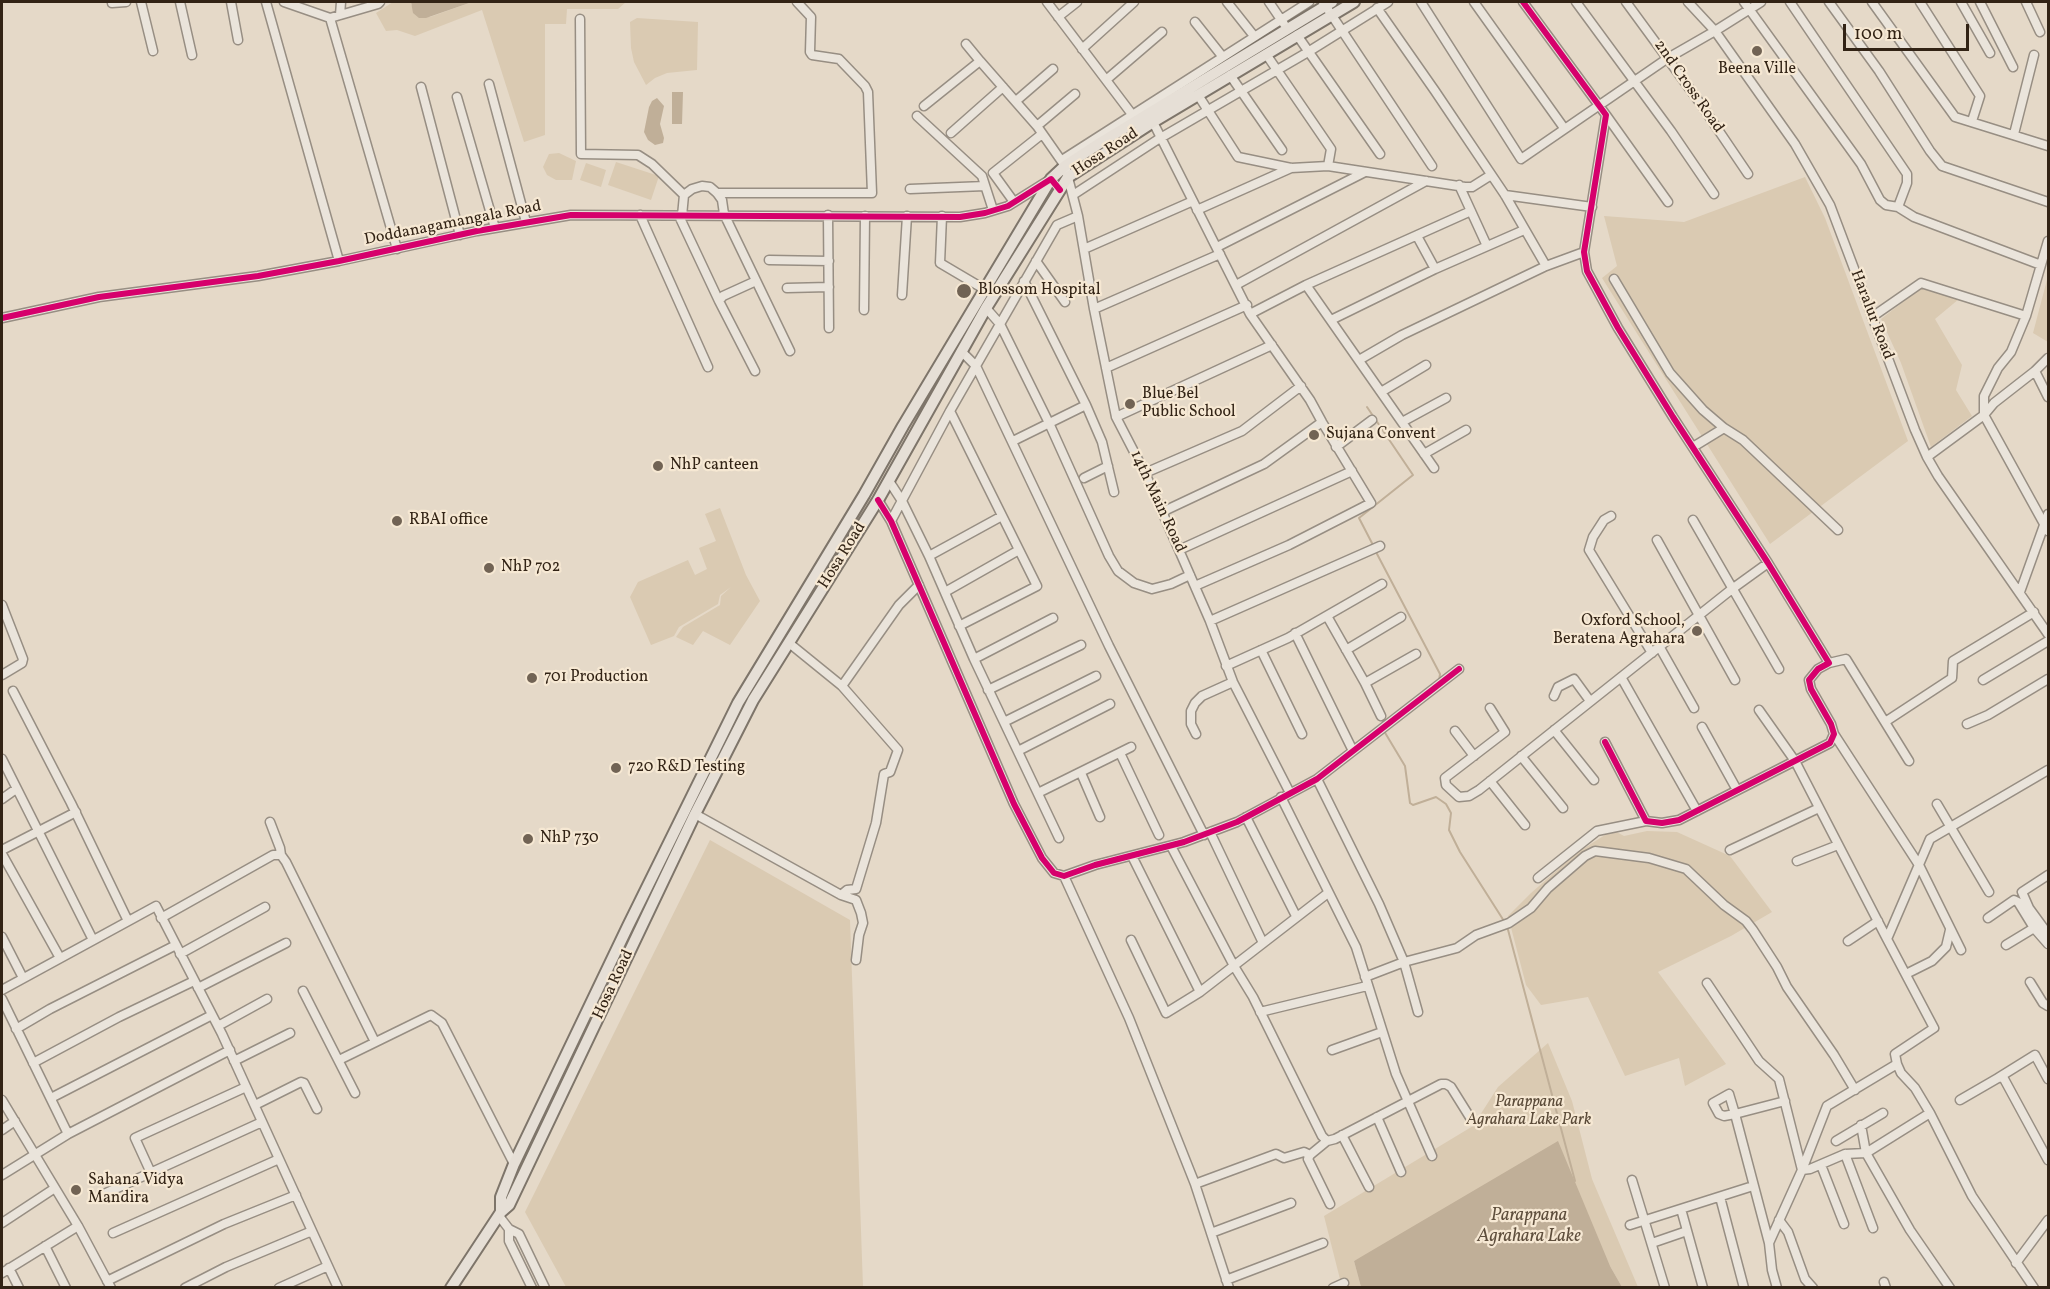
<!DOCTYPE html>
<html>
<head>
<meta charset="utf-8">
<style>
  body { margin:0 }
  #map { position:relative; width:2050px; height:1289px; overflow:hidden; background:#e5d9c8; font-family:Vollkorn,serif }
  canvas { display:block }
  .frame { position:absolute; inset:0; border:3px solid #322315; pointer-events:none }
  .scale { position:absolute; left:1843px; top:24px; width:126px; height:27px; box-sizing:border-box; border:3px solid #322315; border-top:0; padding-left:8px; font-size:18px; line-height:21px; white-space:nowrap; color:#322315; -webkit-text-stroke:4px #f6e8d3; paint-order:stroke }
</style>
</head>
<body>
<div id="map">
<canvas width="2050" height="1289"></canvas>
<div class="frame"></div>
<div class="scale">100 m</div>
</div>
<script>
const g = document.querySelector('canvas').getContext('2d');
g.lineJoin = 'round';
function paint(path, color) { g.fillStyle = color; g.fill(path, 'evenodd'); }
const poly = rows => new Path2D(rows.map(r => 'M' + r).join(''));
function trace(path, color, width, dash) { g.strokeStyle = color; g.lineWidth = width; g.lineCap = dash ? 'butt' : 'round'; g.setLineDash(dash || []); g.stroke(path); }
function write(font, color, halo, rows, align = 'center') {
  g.font = font + ' Vollkorn,serif'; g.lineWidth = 4.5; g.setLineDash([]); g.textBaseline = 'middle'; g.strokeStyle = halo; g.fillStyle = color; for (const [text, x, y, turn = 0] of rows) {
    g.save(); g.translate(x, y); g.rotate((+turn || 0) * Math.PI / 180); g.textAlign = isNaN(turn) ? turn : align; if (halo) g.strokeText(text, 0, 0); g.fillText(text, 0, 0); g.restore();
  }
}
paint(poly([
  [393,2,411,2,411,5,430,17,472,2,626,2,618,9,567,9,566,24,545,24,545,135,524,142,482,10,415,36,397,30,386,31,376,13],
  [637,18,698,22,697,70,667,73,655,78,646,85,634,62,631,48,630,22],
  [559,153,576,161,572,180,556,180,547,175,543,167,549,154],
  [616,162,659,176,651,200,608,185],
  [586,163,606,170,601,187,580,180],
  [1805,177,1825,218,1908,441,1770,544,1602,278,1617,266,1604,216,1684,222],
  [2048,276,2048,342,2033,333],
  [1921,288,1959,299,1935,319,1962,365,1956,390,1972,416,1931,447,1901,363,1881,319],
  [720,508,746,575,760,601,730,645,703,631,693,645,676,637,683,627,720,605,721,596,731,587,720,595,718,604,679,627,674,636,651,645,630,597,638,582,688,560,695,575,707,569,699,548,716,541,705,514],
  [1613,830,1624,836,1647,831,1677,832,1730,856,1772,912,1731,936,1658,972,1726,1064,1685,1086,1679,1058,1625,1076,1588,997,1541,1005,1526,985,1508,916,1531,893,1578,852],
  [710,840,850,920,863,1287,566,1287,525,1212],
  [1548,1043,1572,1101,1592,1179,1638,1287,1622,1287,1610,1266,1360,1258,1354,1261,1361,1287,1342,1287,1324,1216,1473,1126,1498,1087]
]), '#dacab2');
paint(poly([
  [411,2,472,2,426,18,419,18,413,13],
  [672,92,683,92,682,124,672,124],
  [657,98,664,106,660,124,664,138,663,143,655,145,648,140,644,132,649,107,652,101],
  [1558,1141,1610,1266,1622,1287,1361,1287,1354,1261]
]), '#c0af98');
trace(poly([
  [1367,407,1413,475,1359,518,1374,547],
  [1376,552,1440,674,1439,681],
  [1384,731,1405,766,1410,803,1413,805,1436,797,1446,804,1451,813,1449,830,1460,852,1504,921],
  [1507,926,1575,1181]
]), '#c0af98', 2);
const minor = poly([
  [141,2,153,51],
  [180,2,192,55],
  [231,2,238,40],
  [266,2,339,261],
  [284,2,330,18,397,249],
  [1047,2,1134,117],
  [1227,2,1254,36],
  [1269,2,1284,24],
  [1323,2,1432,166],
  [1421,2,1521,159,1668,58,1715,31,1761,2],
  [1474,2,1564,128],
  [1523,2,1606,115,1584,252,1587,271,1618,328,1673,417,1768,563,1829,663,1818,669,1809,680,1811,689,1831,724,1834,734,1830,743,1679,820,1662,823,1646,821,1605,742],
  [1576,2,1671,131,1714,194],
  [1626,2,1700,103,1748,174],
  [1688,2,1715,31,1795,144,1830,205,1915,430,1927,457,1938,476,2048,634],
  [1744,2,1861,164,1880,200,1886,205,1898,207,1914,217,2041,265],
  [1790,2,1907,174,1907,183,1898,207],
  [1829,2,1879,71,1930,151,1942,166,2048,202],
  [1872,2,1955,117,2048,146],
  [1920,2,1980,96,1972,121],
  [1961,2,1990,53],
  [1980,2,2013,67],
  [2026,2,2040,32],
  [112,3,126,2],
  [1377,8,1435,91,1505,195,1546,266],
  [340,15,341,2],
  [1058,17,1077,2],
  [330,18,378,4,380,2],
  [580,19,581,154,638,155,652,164,684,195],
  [1195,22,1222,56],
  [1297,35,1380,154],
  [1082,49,1134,2],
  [1266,54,1331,149,1328,166],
  [980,61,1037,126,1065,166,1078,216,1094,309,1116,417,1145,473,1179,550,1210,621,1233,682,1290,793],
  [1230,75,1282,150],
  [1106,80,1162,32],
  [489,84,526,222],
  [421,87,460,235],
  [1198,95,1238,157,1291,168,1328,166,1465,187,1472,187,1491,175],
  [457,97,495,228],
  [1016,101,1053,69],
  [924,106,980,61,966,44],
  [1606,115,1668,202],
  [917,116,982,176,993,210],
  [1153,122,1250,314,1310,400,1322,422,1371,503,1289,545,1195,586],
  [1037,126,1075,94],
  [951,133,1003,87],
  [2014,134,2034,55],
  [1062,160,1309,2],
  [1459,185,1487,246],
  [910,189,985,186],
  [717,193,872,193,868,92,865,86,839,59,812,55,810,52,811,17,797,2],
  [1073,195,1157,140,1308,52,1388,2],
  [1505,195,1592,207],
  [1014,202,993,173,1042,134],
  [1197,210,1291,168],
  [640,215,708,367],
  [828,215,829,328],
  [679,216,719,301],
  [682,216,684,195,692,189,702,186,710,187,717,193,722,200,724,214,790,351],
  [942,216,940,263,984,289],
  [1417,236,1435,269],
  [2048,241,2026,316,2011,352,1998,368,1984,396,1984,415,2048,531],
  [1217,247,1365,172],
  [1084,249,1193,201],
  [769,260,829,261],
  [1036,261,1065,302],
  [1614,279,1670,373,1703,410,1724,428,1743,440,1838,530],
  [1024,281,1086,405,1102,442,1114,492],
  [1236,285,1426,181],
  [1306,285,1434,468],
  [787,288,829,287],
  [902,295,907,216],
  [986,308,1000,324,1049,423,1109,556,1118,571,1134,583,1152,589,1171,584,1190,575],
  [1094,309,1220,254],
  [864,310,865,216],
  [1250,314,1306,285,1471,211],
  [1872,317,1921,283,2026,316],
  [2,318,99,297,258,276,339,261,477,231,571,215,960,217,985,213,1008,206,1051,179,1060,190],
  [1331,320,1435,269,1524,230],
  [961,351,976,366,1109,646,1204,835],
  [1359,360,1402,335,1546,266,1584,252],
  [1106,368,1247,305],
  [755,371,719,301,723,296,756,281],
  [2035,371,2048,358],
  [1381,392,1426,365],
  [950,411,1037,586,959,626],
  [1116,417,1272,345],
  [1402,422,1446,398],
  [1013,441,1086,405],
  [1336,447,1372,420],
  [1693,447,1724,428],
  [1424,454,1466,430],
  [1927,457,1984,415,1994,403,2035,371,2048,397],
  [1145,473,1242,431,1301,386],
  [1084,478,1108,466],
  [889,481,902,501,929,556,974,659,1059,838],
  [878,500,891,521,1014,804,1042,858,1054,873,1064,876,1095,865,1184,842,1237,822,1317,779,1459,669],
  [1162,512,1264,464,1322,422],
  [1611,516,1604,520,1593,537,1589,550,1652,653],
  [1693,520,1779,669],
  [891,521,950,411,1057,225,1078,216],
  [1657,540,1735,680],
  [1179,550,1352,471],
  [929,556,1002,516],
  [945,592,1019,550],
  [2020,592,2048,514],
  [2,605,23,659,22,663,2,675],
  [1327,616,1365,683,1381,716],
  [1210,621,1380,546],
  [1295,633,1353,751],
  [789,643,842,686],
  [1659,646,1694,708],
  [1261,650,1302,734],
  [1346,650,1401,617],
  [974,659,1053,618],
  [1829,663,1846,659,1909,761],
  [1226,666,1288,638,1382,584],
  [1621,677,1697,811],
  [1983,680,2048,641],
  [1365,683,1416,654],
  [988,690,1081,645],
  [13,691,71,803,128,921],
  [1554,696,1558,687,1574,679,1590,701],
  [1490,708,1505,732,1445,778,1446,785,1459,797,1469,796,1479,790,1732,589,1768,563],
  [1759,710,1795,761,1887,939],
  [1004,722,1096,676],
  [1885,722,1952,678,1953,661,2034,612],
  [1967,724,1988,715,2048,679],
  [1702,727,1737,790],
  [1554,730,1594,780],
  [1455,731,1474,756],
  [1196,734,1191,724,1191,711,1195,703,1202,696,1233,682],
  [1834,734,1919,865,1961,950],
  [1018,751,1110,704],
  [1120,753,1159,835],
  [1521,756,1563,808],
  [2,759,93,940],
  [1081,773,1100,817],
  [1317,779,1379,904,1404,962,1418,1012],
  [1490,781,1525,825],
  [1038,793,1131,747],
  [1281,797,1356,947,1396,1074,1432,1156],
  [2,799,16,789],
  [1937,804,1989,892],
  [695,814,841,895,847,890,856,889,876,823,884,774,890,772,898,750,842,686,899,605,919,585],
  [1246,817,1296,916],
  [270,822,280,848,281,855],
  [1210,832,1263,943],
  [1171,846,1234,966,1253,997,1322,1136,1327,1141,1335,1139,1441,1084,1446,1084,1451,1087,1471,1119],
  [2,850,76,812],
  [1730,850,1819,808],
  [2,854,60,958],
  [1132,856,1200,992],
  [1797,861,1838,845],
  [2048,875,2022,892,2029,908,2048,934],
  [1064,876,1129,1018,1195,1184,1229,1288],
  [1538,878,1597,831,1646,821],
  [841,895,856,900,861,913,863,923,859,935,856,960],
  [161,918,273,855,281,855,286,862,375,1042],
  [1988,918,2014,900,2018,902,2034,928,2048,944],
  [2,937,23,978],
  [1131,940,1166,1013,1200,992,1328,893],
  [1848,941,1878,921],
  [2006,945,2034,928],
  [180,954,265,907],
  [1906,974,1932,961,1946,947,1950,930],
  [1365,977,1404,962,1457,948,1476,935,1509,923,1531,908,1548,888,1585,856,1595,851,1649,858,1686,869,1724,905,1746,921,1753,930,1777,967,1787,987,1834,1055,1855,1090],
  [2030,982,2043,1003,2048,1006],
  [1707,983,1759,1061,1779,1079,1802,1170],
  [198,988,286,943],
  [2,990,156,906,222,1034,338,1288],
  [303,991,355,1093],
  [2,999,68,1134],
  [1260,1012,1367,986],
  [218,1026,267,999],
  [16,1029,50,1009,176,945],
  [1332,1050,1382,1032],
  [339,1060,431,1015,442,1023,514,1164],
  [234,1061,290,1033],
  [33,1063,119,1017,194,981],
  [1998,1078,2035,1055,2048,1079],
  [1729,1094,1735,1114,1724,1116,1719,1114,1713,1103,1729,1094],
  [51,1098,212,1015],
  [2,1100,78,1226,111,1288],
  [1960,1100,1998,1078,2003,1077,2048,1160],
  [255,1105,301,1082,304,1083,317,1109],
  [1377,1117,1401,1172],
  [1861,1125,1866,1153,1930,1113],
  [2,1130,15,1121],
  [1342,1135,1369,1187],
  [1327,1141,1310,1155,1308,1159,1330,1204],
  [1836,1141,1883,1113],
  [1845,1154,1873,1228],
  [1821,1165,1844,1224],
  [1802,1170,1810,1169,1845,1154,1866,1153,1910,1230,1950,1288],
  [151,1173,135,1138,246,1087],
  [2,1175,68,1134,230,1050],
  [1632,1180,1665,1288],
  [1195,1184,1276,1154,1284,1158,1304,1152,1310,1155],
  [104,1194,262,1122],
  [1720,1197,1744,1288],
  [1681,1209,1703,1288],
  [499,1216,509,1229,509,1241,532,1288],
  [1779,1220,1788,1232,1805,1279,1813,1288],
  [2,1223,55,1188],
  [1630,1225,1753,1186],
  [509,1229,519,1234,545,1288],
  [113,1233,279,1159],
  [1211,1233,1291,1203],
  [1652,1243,1687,1231],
  [1769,1243,1735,1114,1785,1101],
  [45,1246,66,1288],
  [2016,1263,2048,1220],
  [9,1268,19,1288],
  [2,1273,78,1226],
  [1226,1280,1323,1243],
  [107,1281,224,1224,296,1195],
  [1884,1282,1886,1288],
  [185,1288,226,1267,312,1231],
  [279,1288,328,1266],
  [1333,1288,1344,1283],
  [1777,1288,1772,1270,1769,1243,1802,1170,1827,1106,1897,1064],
  [2034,1288,1972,1196,1930,1113,1915,1088,1901,1073,1897,1064,1895,1054,1934,1028,1887,939,1930,839,2048,770]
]);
const major = poly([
  [501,1212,501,1197,514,1164,628,926,738,703,864,495,903,426,1051,179,1065,166,1100,143,1332,2],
  [451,1288,501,1212,509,1205,695,814,753,700,878,500,986,308,1068,177,1153,122,1354,2]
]);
trace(minor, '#978e83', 11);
trace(major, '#7e756a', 14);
trace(minor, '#eae4db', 8);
trace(major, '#e6dfd6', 10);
trace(poly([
  [1523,2,1606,115,1584,252,1587,271,1618,328,1673,417,1768,563,1829,663,1818,669,1809,680,1811,689,1831,724,1834,734,1830,743,1679,820,1662,823,1646,821,1605,742],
  [2,318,99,297,258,276,339,261,477,231,571,215,960,217,985,213,1008,206,1051,179,1060,190],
  [878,500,891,521,1014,804,1042,858,1054,873,1064,876,1095,865,1184,842,1237,822,1317,779,1459,669]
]), '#d6006c', 6);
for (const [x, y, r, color] of [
  [1757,51,6,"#716354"],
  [964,291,8,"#716354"],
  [1130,404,6,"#716354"],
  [1314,435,6,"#716354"],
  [658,466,6,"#716354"],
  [397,521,6,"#716354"],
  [489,568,6,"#716354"],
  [1697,631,6,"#716354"],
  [532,678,6,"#716354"],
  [616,768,6,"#716354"],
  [528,839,6,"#716354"],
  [76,1190,6,"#716354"]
]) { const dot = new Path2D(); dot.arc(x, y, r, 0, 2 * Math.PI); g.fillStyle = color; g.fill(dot); trace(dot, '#f6e8d3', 2); }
write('16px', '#322315', '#f6e8d3', [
  ["Beena Ville",1757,70,"center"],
  ["Blossom Hospital",978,291],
  ["Blue Bel",1142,395],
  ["Public School",1142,413],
  ["Sujana Convent",1326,435],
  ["NhP canteen",670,466],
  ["RBAI office",409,521],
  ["NhP 702",501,568],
  ["Oxford School,",1685,622,"right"],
  ["Beratena Agrahara",1685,640,"right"],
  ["701 Production",544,678],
  ["720 R&D Testing",628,768],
  ["NhP 730",540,839],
  ["Sahana Vidya",88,1181],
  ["Mandira",88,1199]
], 'left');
write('16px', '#322315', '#f6e8d3', [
  ["2nd Cross Road",1688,87,55],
  ["Hosa Road",1106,153,-33],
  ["Doddanagamangala Road",453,224,-11],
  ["Haralur Road",1871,315,69],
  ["14th Main Road",1157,502,65],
  ["Hosa Road",843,556,-58],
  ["Hosa Road",614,985,-65]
]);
write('italic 16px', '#5a4a38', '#f6e8d3', [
  ["Parappana",1529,1103],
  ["Agrahara Lake Park",1529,1121]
]);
write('italic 18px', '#5e4e3c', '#f6e8d3', [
  ["Parappana",1529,1217],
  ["Agrahara Lake",1529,1238]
]);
</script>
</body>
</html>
